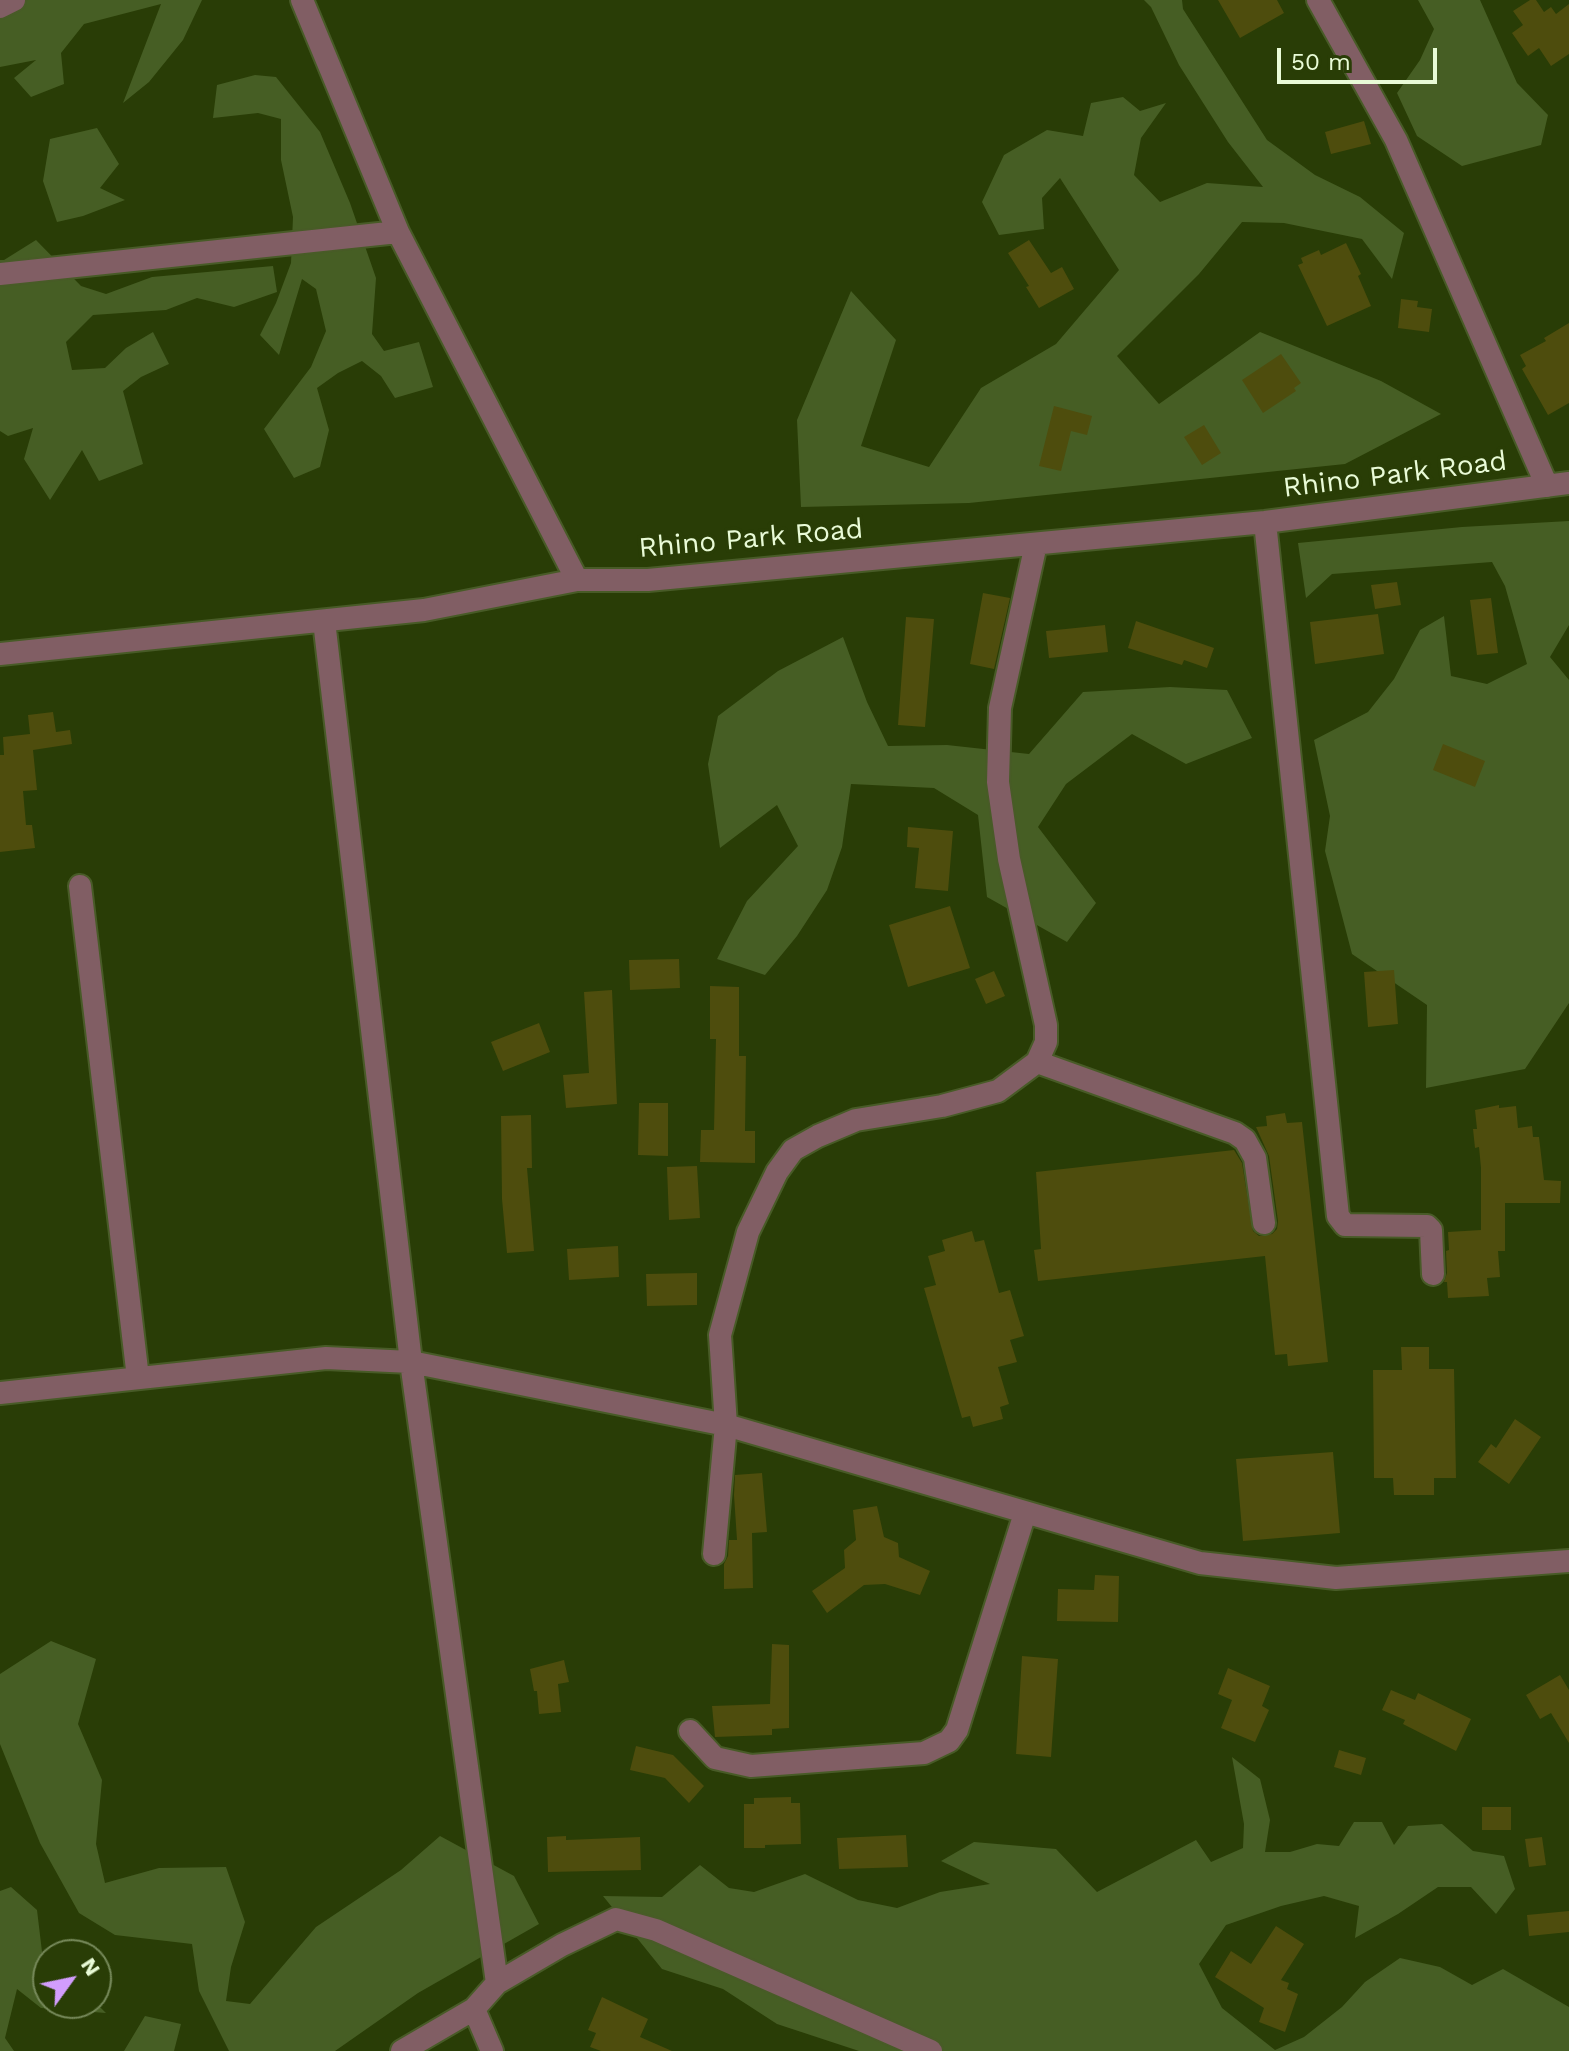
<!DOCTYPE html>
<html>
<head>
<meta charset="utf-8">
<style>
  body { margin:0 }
  #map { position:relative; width:1569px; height:2051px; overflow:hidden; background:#293d06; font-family:"Work Sans",sans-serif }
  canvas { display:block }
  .north { position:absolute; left:32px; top:1939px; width:80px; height:80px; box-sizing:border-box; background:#293d06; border:2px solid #76895a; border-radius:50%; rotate:57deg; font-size:22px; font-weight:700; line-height:32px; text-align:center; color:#e9fbd7 }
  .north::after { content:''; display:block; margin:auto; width:28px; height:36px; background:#d29dfd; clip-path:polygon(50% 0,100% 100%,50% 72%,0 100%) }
  .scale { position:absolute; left:1277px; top:48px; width:160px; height:36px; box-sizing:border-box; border:4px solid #e9fbd7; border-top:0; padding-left:10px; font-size:24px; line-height:28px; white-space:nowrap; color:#e9fbd7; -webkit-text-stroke:6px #293d06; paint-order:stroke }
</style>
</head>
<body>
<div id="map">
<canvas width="1569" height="2051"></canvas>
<div class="north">N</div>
<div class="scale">50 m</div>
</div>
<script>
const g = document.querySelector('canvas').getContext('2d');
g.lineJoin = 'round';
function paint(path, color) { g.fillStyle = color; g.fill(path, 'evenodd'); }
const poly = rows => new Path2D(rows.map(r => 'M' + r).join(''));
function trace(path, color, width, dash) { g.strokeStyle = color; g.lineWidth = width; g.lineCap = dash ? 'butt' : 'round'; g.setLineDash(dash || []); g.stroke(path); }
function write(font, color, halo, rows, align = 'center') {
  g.font = font + ' "Work Sans",sans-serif'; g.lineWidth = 7; g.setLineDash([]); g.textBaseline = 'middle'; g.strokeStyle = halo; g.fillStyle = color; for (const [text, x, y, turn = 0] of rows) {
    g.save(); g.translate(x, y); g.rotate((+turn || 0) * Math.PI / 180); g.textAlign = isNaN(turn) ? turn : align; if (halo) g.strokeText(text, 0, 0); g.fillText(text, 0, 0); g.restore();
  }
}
paint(poly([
  [0,0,202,0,183,40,149,82,123,103,161,4,84,24,61,53,64,84,31,97,14,78,36,60,0,67],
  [1144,0,1182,0,1183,9,1267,140,1315,175,1360,197,1404,233,1392,279,1362,239,1284,223,1242,222,1199,274,1117,356,1159,404,1260,332,1381,381,1441,414,1345,464,969,503,801,507,797,420,851,291,896,340,861,446,929,467,981,388,1056,344,1119,270,1060,178,1042,198,1044,229,999,235,982,202,1004,155,1047,130,1083,136,1091,103,1123,97,1140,111,1166,103,1141,138,1134,175,1160,202,1207,183,1263,187,1228,142,1179,65,1151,7],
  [1418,0,1480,0,1517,83,1548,115,1541,145,1462,166,1417,136,1397,93,1420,60,1434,29],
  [255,75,276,77,320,132,350,203,376,278,372,334,384,351,419,342,433,387,395,398,381,376,362,361,338,373,317,388,329,430,320,467,294,478,264,429,311,367,326,331,316,289,302,279,279,355,260,335,276,303,291,263,293,217,281,160,281,119,258,113,213,118,217,85],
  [97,128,119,164,100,188,125,200,83,216,57,222,43,181,50,139],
  [36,240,81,286,106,294,152,277,273,266,277,292,234,307,197,298,166,310,93,315,66,342,72,370,105,368,126,348,153,332,169,364,141,377,123,391,143,464,99,481,82,450,50,500,24,459,33,428,8,436,0,431,0,260,4,260],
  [1569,521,1569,625,1550,657,1569,680,1569,1003,1525,1069,1426,1088,1427,1005,1352,954,1325,851,1330,816,1314,740,1368,712,1394,679,1420,630,1444,616,1451,676,1487,684,1527,664,1505,586,1492,562,1332,574,1306,598,1298,543,1462,527],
  [843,637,867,702,888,746,947,745,1029,754,1083,692,1170,687,1227,690,1252,738,1186,764,1132,734,1066,784,1038,827,1096,903,1067,942,987,897,978,815,934,788,851,784,842,847,827,890,797,936,765,975,717,959,747,901,798,846,777,805,720,848,708,764,718,716,778,671],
  [51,1641,96,1659,78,1724,102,1780,96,1844,105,1883,159,1868,226,1867,245,1922,231,1967,226,2001,250,2004,316,1927,401,1870,440,1836,514,1876,539,1924,418,1993,335,2051,229,2051,199,1991,192,1944,115,1935,79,1913,40,1843,0,1744,0,1674],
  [1232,1757,1260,1779,1270,1820,1265,1852,1290,1852,1317,1844,1339,1846,1354,1822,1382,1822,1394,1845,1408,1826,1442,1824,1473,1851,1504,1856,1515,1889,1496,1914,1471,1887,1438,1887,1398,1914,1355,1938,1359,1906,1324,1896,1281,1906,1226,1925,1199,1964,1222,2008,1275,2050,1304,2037,1342,2007,1365,1982,1400,1958,1440,1967,1472,1985,1503,1969,1569,2007,1569,2051,859,2051,777,2024,723,1989,662,1969,603,1896,662,1897,700,1865,729,1888,754,1892,805,1874,858,1900,897,1908,940,1892,990,1884,941,1861,974,1842,1056,1849,1097,1892,1196,1840,1211,1862,1243,1848,1244,1824],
  [11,1887,37,1910,43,1960,48,1963,48,2003,96,2003,106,2013,41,2008,17,1989,5,2038,14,2051,0,2051,0,1891],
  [145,2016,181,2024,174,2051,124,2051]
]), '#465e24');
paint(poly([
  [1218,0,1277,0,1284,13,1240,38],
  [1530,0,1536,0,1544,12,1551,7,1556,14,1569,4,1569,54,1551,66,1539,48,1528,56,1512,33,1523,25,1513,11],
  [1364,121,1371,144,1331,154,1325,132],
  [1029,240,1051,273,1062,267,1074,289,1039,308,1026,287,1029,286,1008,253],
  [1346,243,1361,274,1358,276,1371,306,1327,326,1298,265,1303,263,1301,258,1319,250,1321,255],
  [1401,299,1418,301,1417,307,1432,309,1429,332,1398,328],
  [1569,323,1569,403,1548,415,1522,369,1526,366,1520,355,1546,341,1544,338],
  [1281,354,1301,383,1294,388,1296,391,1263,413,1242,380],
  [1054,406,1092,416,1087,435,1071,431,1061,471,1039,466],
  [1204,425,1221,453,1202,465,1184,437],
  [1397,582,1401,605,1375,609,1371,585],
  [983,593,1010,598,994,669,970,664],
  [1491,598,1498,653,1477,655,1470,600],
  [1378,614,1384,654,1315,664,1310,622],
  [906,617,934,619,925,727,898,725],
  [1136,621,1214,648,1207,668,1184,660,1182,665,1128,648],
  [1105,625,1108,652,1049,658,1046,631],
  [53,712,56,732,70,730,72,744,33,750,37,790,23,791,26,825,32,825,35,848,0,852,0,755,4,755,3,737,30,734,28,715],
  [1443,744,1485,761,1475,787,1433,770],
  [908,827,953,831,948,891,915,888,919,848,907,847],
  [950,906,970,968,908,987,889,925],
  [679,959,680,988,630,990,629,960],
  [1394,970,1398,1024,1368,1027,1364,972],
  [994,971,1005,996,986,1004,975,979],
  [710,986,739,987,739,1056,746,1056,745,1131,755,1131,755,1163,700,1162,701,1130,714,1130,716,1039,710,1039],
  [612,990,617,1104,566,1108,563,1075,589,1073,584,992],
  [539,1023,550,1052,503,1071,491,1042],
  [639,1103,668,1103,668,1156,638,1155],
  [1499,1105,1499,1108,1516,1106,1518,1128,1532,1126,1533,1137,1539,1137,1544,1180,1561,1181,1560,1203,1505,1203,1505,1251,1498,1251,1500,1277,1487,1278,1489,1296,1448,1298,1447,1282,1444,1282,1447,1273,1446,1251,1449,1250,1448,1232,1481,1230,1481,1168,1479,1147,1475,1148,1473,1129,1477,1129,1475,1110],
  [1285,1113,1287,1123,1302,1122,1328,1362,1288,1366,1287,1354,1275,1355,1265,1256,1038,1281,1034,1250,1041,1249,1036,1172,1234,1150,1242,1163,1253,1231,1259,1236,1272,1234,1277,1229,1278,1221,1269,1156,1256,1127,1267,1126,1266,1116],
  [531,1115,532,1168,527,1168,534,1251,507,1253,502,1199,501,1116],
  [697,1166,700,1218,669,1220,667,1167],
  [972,1231,975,1242,984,1240,999,1293,1010,1290,1024,1336,1010,1340,1017,1362,998,1367,1009,1404,1000,1407,1003,1419,973,1427,970,1416,962,1418,924,1288,936,1285,928,1256,945,1251,942,1240],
  [618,1246,619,1277,569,1280,567,1249],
  [697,1273,697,1305,647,1306,646,1274],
  [1401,1347,1429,1347,1429,1369,1454,1369,1456,1478,1434,1478,1434,1495,1394,1495,1393,1478,1374,1478,1373,1370,1402,1370],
  [1515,1419,1541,1437,1509,1484,1478,1462,1491,1444,1496,1448],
  [1333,1452,1340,1533,1243,1541,1236,1459],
  [762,1473,767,1532,752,1533,753,1588,724,1589,724,1564,728,1556,729,1540,737,1540,734,1495,735,1475],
  [877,1506,884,1537,898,1543,899,1557,930,1571,920,1595,885,1584,864,1585,827,1613,812,1591,845,1568,844,1550,856,1540,853,1510],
  [1095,1575,1119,1576,1118,1622,1057,1621,1058,1589,1094,1590],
  [772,1644,789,1645,789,1728,772,1729,772,1735,715,1737,712,1706,770,1704],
  [1022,1656,1058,1659,1051,1757,1016,1754],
  [564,1660,569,1682,558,1684,561,1712,539,1714,537,1691,534,1691,530,1669],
  [1228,1668,1270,1686,1262,1706,1269,1710,1255,1742,1221,1728,1232,1700,1218,1694],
  [1560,1675,1569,1690,1569,1743,1551,1713,1540,1719,1526,1695],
  [1391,1690,1415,1700,1418,1693,1471,1719,1456,1751,1403,1724,1405,1720,1382,1710],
  [636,1746,673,1755,704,1786,689,1803,665,1778,630,1770],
  [1339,1750,1366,1758,1361,1775,1334,1767],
  [791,1797,791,1803,800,1803,801,1844,765,1845,765,1848,744,1848,744,1804,754,1804,754,1798],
  [1482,1807,1511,1807,1511,1830,1482,1830],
  [906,1835,908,1867,839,1869,837,1838],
  [566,1836,566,1840,640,1837,641,1870,548,1872,547,1837],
  [1542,1837,1546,1865,1529,1867,1525,1839],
  [1569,1911,1569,1932,1529,1936,1527,1915],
  [1276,1926,1304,1944,1281,1980,1289,1983,1287,1989,1298,1994,1285,2032,1259,2022,1264,2008,1215,1977,1231,1951,1251,1964],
  [602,1997,648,2019,640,2037,672,2051,601,2051,590,2047,596,2033,588,2030]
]), '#4e4d0d');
const minor = poly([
  [302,0,398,232,577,580],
  [1318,0,1396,140,1547,486],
  [0,7,14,0],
  [0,274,398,232],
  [1265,522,1338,1216,1345,1225,1427,1226,1431,1230,1433,1274],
  [1036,544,1000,708,998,782,1009,859,1046,1025,1046,1042,1037,1062,998,1091,942,1106,856,1120,818,1136,793,1150,777,1172,748,1232,720,1335,726,1425,1200,1563,1336,1578,1569,1561],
  [324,621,411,1362,497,1983],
  [0,654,424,610,577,580,648,580,1265,522,1569,483],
  [80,886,138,1378],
  [1037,1062,1235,1133,1245,1140,1255,1158,1264,1223],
  [0,1393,326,1358,411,1362,726,1425,714,1554],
  [690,1731,715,1758,751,1766,924,1753,949,1741,957,1730,1025,1513],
  [474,2009,492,2051],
  [402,2051,474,2009,497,1983,562,1945,616,1919,656,1930,931,2051]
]);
trace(minor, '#485b27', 26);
trace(minor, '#815e64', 22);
write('28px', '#e9fbd7', '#293d06', [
  ["Rhino Park Road",1395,475,-7],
  ["Rhino Park Road",751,539,-5]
]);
</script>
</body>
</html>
